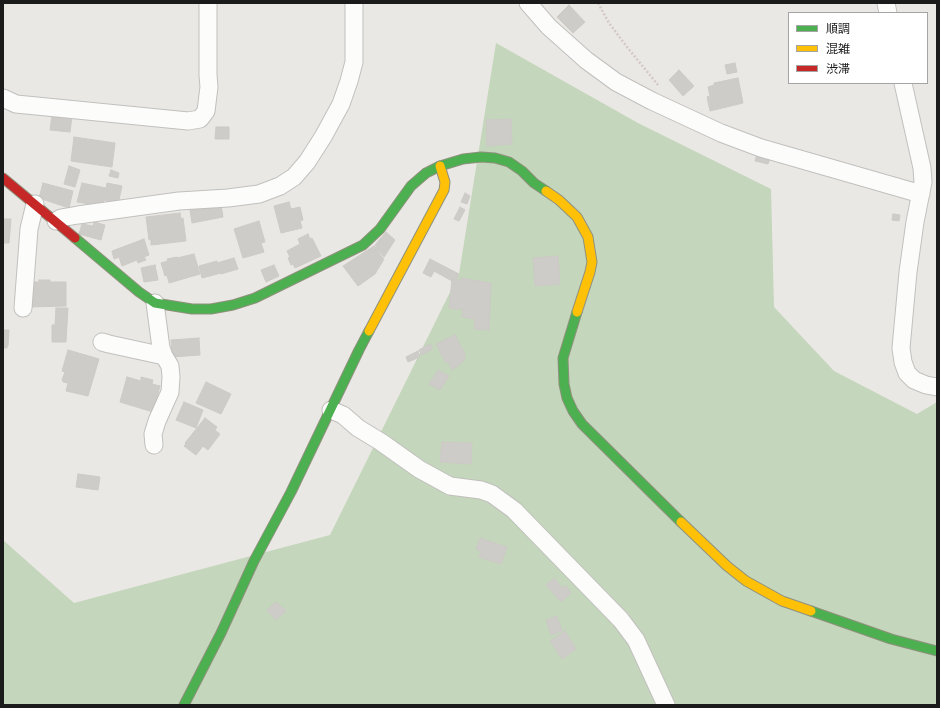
<!DOCTYPE html>
<html>
<head>
<meta charset="utf-8">
<style>
  body { margin:0 }
  #map { position:relative; width:940px; height:708px; overflow:hidden; background:#eae8e4; font-family:"Noto Sans","Noto Sans JP",sans-serif }
  canvas { display:block }
  .frame { position:absolute; inset:0; border:4px solid #1b1b1b; pointer-events:none }
  .legend { position:absolute; left:788px; top:12px; width:140px; height:72px; box-sizing:border-box; background:#fff; border:1px solid #a4a4a4; margin:0; padding:5px 7px; list-style:none; font-size:12px; color:#1b1b1b }
  .legend li { display:flex; align-items:center; gap:8px; height:20px }
  .legend b { width:20px; border:1px solid #a4a4a4 }
</style>
</head>
<body>
<div id="map">
<canvas width="940" height="708"></canvas>
<div class="frame"></div>
<ul class="legend">
<li><b style="height:5px;background:#4caf50"></b>順調</li>
<li><b style="height:5px;background:#ffc107"></b>混雑</li>
<li><b style="height:5px;background:#c62828"></b>渋滞</li>
</ul>
</div>
<script>
const g = document.querySelector('canvas').getContext('2d');
g.lineJoin = 'round';
function paint(path, color) { g.fillStyle = color; g.fill(path, 'evenodd'); }
const poly = rows => new Path2D(rows.map(r => 'M' + r).join(''));
function trace(path, color, width, dash) { g.strokeStyle = color; g.lineWidth = width; g.lineCap = dash ? 'butt' : 'round'; g.setLineDash(dash || []); g.stroke(path); }
paint(poly([
  [496,43,638,123,771,189,774,307,834,371,917,414,937,402,937,705,3,705,3,540,74,603,330,535,459,274]
]), '#c4d6bb');
const building = poly([
  [569,5,585,22,573,33,557,17,569,5],
  [735,63,737,72,727,74,725,65,735,63],
  [679,70,694,86,683,96,669,80,679,70],
  [738,78,743,103,710,111,707,97,710,96,708,87,714,85,714,83,738,78],
  [52,115,72,117,70,132,50,130,52,115],
  [511,119,512,144,487,146,486,120,511,119],
  [216,127,229,127,229,139,215,139,216,127],
  [74,137,115,143,112,167,71,161,74,137],
  [758,151,771,155,768,164,755,161,758,151],
  [69,166,80,170,75,187,64,184,69,166],
  [111,170,119,173,118,178,109,176,111,170],
  [43,183,73,191,69,208,39,198,43,183],
  [82,183,106,188,107,183,122,186,118,204,104,200,103,206,77,202,82,183],
  [465,193,470,196,467,204,461,202,465,193],
  [289,202,291,209,300,207,303,220,300,221,302,228,281,233,274,206,289,202],
  [221,205,223,217,192,223,190,210,221,205],
  [460,207,465,210,459,221,454,219,460,207],
  [180,213,181,219,183,218,186,241,151,245,151,239,149,240,146,217,180,213],
  [893,214,900,215,899,221,892,220,893,214],
  [3,219,11,219,9,243,3,243,3,219],
  [259,221,265,242,261,243,264,252,243,258,234,229,259,221],
  [94,222,105,225,101,240,79,234,82,224,93,226,94,222],
  [386,232,395,240,384,257,376,250,378,248,375,245,386,232],
  [308,234,310,239,312,238,321,256,295,268,293,264,291,265,288,258,290,257,287,251,300,244,298,239,308,234],
  [144,239,149,255,144,257,146,260,138,263,137,260,122,266,119,257,114,259,112,251,144,239],
  [374,246,377,248,375,250,384,259,375,274,358,286,343,266,374,246],
  [194,254,200,274,169,283,167,275,165,276,161,263,168,261,167,259,177,257,177,258,194,254],
  [558,256,560,284,535,286,533,258,558,256],
  [234,258,238,269,221,274,221,273,202,278,199,266,217,261,217,263,234,258],
  [430,259,459,274,456,280,461,280,461,278,491,283,489,330,474,329,475,319,462,317,463,308,460,308,460,310,449,308,452,279,452,281,434,271,431,277,423,273,430,259],
  [155,265,158,280,144,282,141,268,155,265],
  [274,265,279,276,266,282,261,270,274,265],
  [39,280,50,280,50,282,66,282,66,306,30,307,29,282,39,282,39,280],
  [56,308,68,308,66,342,52,342,52,325,55,325,56,308],
  [3,330,9,330,8,346,7,346,7,348,3,348,3,330],
  [455,335,465,354,464,361,452,370,448,362,446,363,436,344,455,335],
  [199,338,200,355,172,357,171,340,199,338],
  [430,344,433,349,422,355,419,350,430,344],
  [68,350,99,359,88,396,66,391,68,383,63,382,63,381,62,380,65,372,62,371,68,350],
  [418,351,420,357,408,362,406,357,418,351],
  [438,370,449,376,440,390,429,384,438,370],
  [127,377,141,381,141,377,153,380,152,384,160,386,153,412,120,402,127,377],
  [206,382,231,394,221,414,196,403,206,382],
  [184,402,203,410,196,428,176,420,184,402],
  [205,418,217,427,215,430,220,434,208,450,203,446,196,455,184,446,186,444,185,443,205,418],
  [442,442,472,443,471,464,440,462,442,442],
  [78,474,100,477,98,490,76,487,78,474],
  [480,538,507,547,501,564,479,557,481,552,476,549,480,538],
  [554,578,562,588,565,585,571,593,561,602,546,585,554,578],
  [276,602,286,611,276,620,267,610,276,602],
  [557,616,562,631,551,635,546,620,557,616],
  [565,631,576,649,562,659,550,641,565,631]
]);
paint(building, '#ceccc9');
trace(building, '#cdcac6', 1);
const street = poly([
  [528,3,549,27,586,60,616,82,652,101,721,133,761,148,921,194],
  [886,3,888,13],
  [903,83,922,168,923,182,915,222,908,272,901,348,903,362,907,373,914,380,926,385,937,387],
  [3,98,16,104,57,108,188,121,200,119,206,111,209,87,208,75,208,3],
  [56,221,61,218,78,215,179,201,228,198,259,194,280,186,294,177,307,162,323,137,341,104,349,81,354,62,354,3],
  [23,308,29,229,35,204],
  [102,342,109,344,164,356],
  [331,410,343,415,358,428,381,442,419,469,450,486,481,490,492,494,514,510,621,620,636,640,666,705],
  [154,445,153,434,157,421,170,392,171,377,170,366,164,356,161,348,155,303]
]);
const fast = poly([
  [75,238,139,292,155,303,192,309,211,309,233,305,255,298,363,245,380,229,411,186,426,173,440,166,463,159,481,157,495,158,509,162,522,171,534,183,546,191],
  [577,312,563,358,564,384,567,398,573,411,582,424,681,522],
  [811,611,891,639,937,651],
  [184,705,221,633,254,561,291,492,359,350,369,331]
]);
const slow = poly([
  [546,191,559,200,577,217,588,237,592,262,590,272,577,312],
  [369,331,444,190,445,182,440,166],
  [681,522,727,566,746,581,782,601,811,611]
]);
const jam = poly([
  [3,178,75,238]
]);
trace(street, '#c1c0be', 19);
trace(fast, '#8f917e', 11);
trace(slow, '#8f917e', 11);
trace(jam, '#8f917e', 11);
trace(poly([
  [598,3,609,23,627,47,658,85]
]), '#d3c8c6', 2.5, [2, 2]);
trace(street, '#fcfcfb', 17);
trace(fast, '#4caf50', 9);
trace(slow, '#ffc107', 9);
trace(jam, '#c62828', 9);
</script>
</body>
</html>
